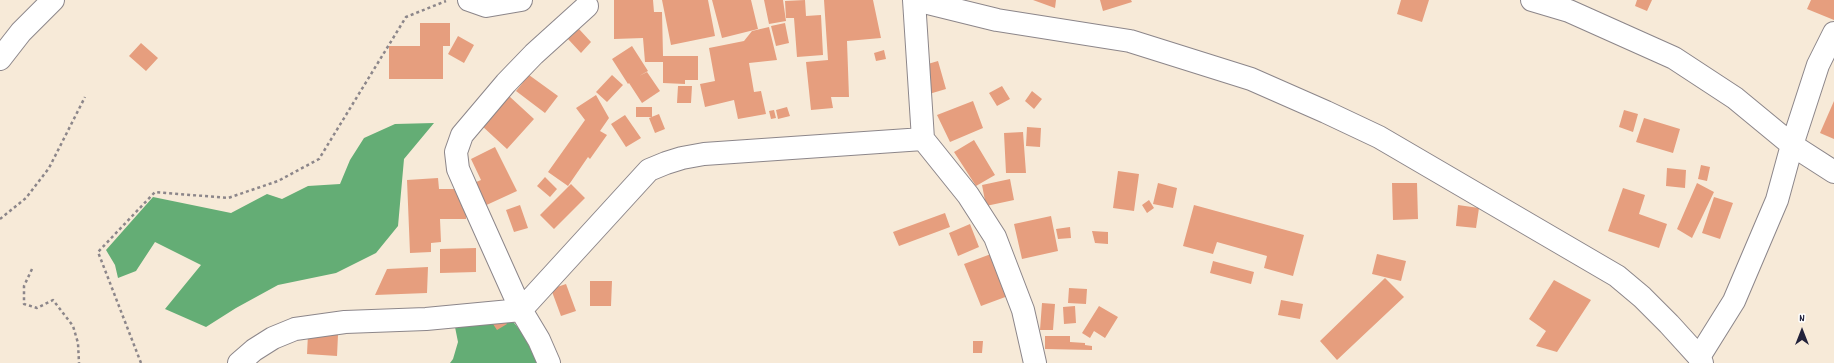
<!DOCTYPE html>
<html>
<head>
<meta charset="utf-8">
<style>
  body { margin:0 }
  #map { position:relative; width:1834px; height:363px; overflow:hidden; background:#f7ead8; font-family:Dekko,sans-serif }
  canvas { display:block }
  .north { position:absolute; left:1782px; top:311px; width:40px; height:40px; -webkit-text-stroke:3px #fff; paint-order:stroke; rotate:0deg; font-size:11px; font-weight:700; line-height:16px; text-align:center; color:#22223b }
  .north::after { content:''; display:block; margin:auto; width:14px; height:18px; background:#22223b; clip-path:polygon(50% 0,100% 100%,50% 72%,0 100%) }
</style>
</head>
<body>
<div id="map">
<canvas width="1834" height="363"></canvas>
<div class="north">N</div>
</div>
<script>
const g = document.querySelector('canvas').getContext('2d');
g.lineJoin = 'round';
function paint(path, color) { g.fillStyle = color; g.fill(path, 'evenodd'); }
const poly = rows => new Path2D(rows.map(r => 'M' + r).join(''));
function trace(path, color, width, dash) { g.strokeStyle = color; g.lineWidth = width; g.lineCap = dash ? 'butt' : 'round'; g.setLineDash(dash || []); g.stroke(path); }
paint(poly([
  [434,123,404,159,398,226,376,253,336,273,278,285,236,308,206,327,165,309,201,265,155,242,136,271,118,278,115,265,106,250,153,197,231,213,267,194,282,199,308,186,340,184,350,160,364,138,395,124],
  [497,302,524,335,537,363,450,363,453,359,458,342,454,322]
]), '#64ad75');
paint(poly([
  [614,0,653,0,654,12,662,12,663,56,698,56,698,80,685,80,685,72,685,84,663,83,663,62,645,62,643,38,614,39],
  [662,0,708,0,715,36,671,45],
  [712,0,751,0,758,29,722,38],
  [764,0,783,0,786,21,769,24],
  [805,0,806,16,821,15,823,55,797,57,794,18,786,18,785,1],
  [824,0,873,0,881,38,847,41,849,97,831,97,833,108,811,110,806,62,828,60],
  [1033,0,1056,0,1055,8],
  [1100,0,1131,0,1132,2,1103,11],
  [1401,0,1429,0,1422,22,1397,14],
  [1637,0,1652,0,1647,11,1635,6],
  [1811,0,1834,0,1834,20,1807,9],
  [420,23,450,23,450,46,443,46,443,79,389,79,389,46,420,46],
  [785,23,789,43,776,46,771,26],
  [769,27,777,60,749,63,754,92,761,91,766,114,738,119,734,100,705,107,700,84,715,81,709,48,744,41,752,31],
  [579,29,591,42,581,53,568,39],
  [458,36,474,45,464,63,448,54],
  [141,43,158,58,146,71,129,56],
  [632,46,648,71,639,76,647,72,660,91,642,103,629,83,628,84,612,59],
  [884,50,886,59,876,61,874,53],
  [938,61,946,89,929,94,921,66],
  [529,75,558,96,545,113,516,91],
  [612,75,623,85,607,102,596,92],
  [678,86,692,86,691,103,677,103],
  [1002,86,1010,99,997,106,989,93],
  [1032,91,1042,99,1034,109,1025,101],
  [596,95,609,118,600,131,607,135,590,159,588,157,568,186,548,172,585,120,576,108],
  [509,96,534,119,507,149,481,125],
  [973,101,983,128,950,142,937,115],
  [1834,101,1834,139,1820,133],
  [636,107,652,107,652,117,636,117],
  [787,107,790,116,778,119,776,110],
  [774,110,776,118,771,119,769,111],
  [1624,110,1638,114,1633,132,1619,127],
  [659,114,665,129,655,133,649,118],
  [625,115,641,138,626,147,611,124],
  [1644,118,1680,129,1673,153,1636,142],
  [1027,127,1041,128,1040,147,1026,146],
  [1023,132,1026,173,1006,173,1004,133],
  [974,140,995,175,976,186,954,152],
  [495,147,517,191,480,208,469,185,481,180,471,159],
  [1701,165,1710,167,1707,181,1698,179],
  [1667,168,1686,170,1685,188,1666,186],
  [1118,171,1139,174,1134,211,1113,208],
  [545,177,557,189,550,197,537,186],
  [438,178,439,189,454,189,466,208,466,219,440,219,441,242,431,243,431,252,410,253,407,180],
  [1010,179,1014,200,986,206,982,185],
  [1158,183,1177,188,1173,208,1153,204],
  [1392,183,1417,183,1418,219,1393,220],
  [1697,183,1714,192,1692,238,1677,229],
  [571,184,585,198,554,229,540,215],
  [1623,188,1645,195,1639,214,1667,224,1659,248,1608,231],
  [1714,197,1733,203,1720,239,1702,233],
  [1149,200,1154,208,1147,213,1142,205],
  [520,205,528,228,514,232,506,210],
  [1194,205,1304,235,1293,276,1264,268,1267,256,1217,242,1213,254,1183,246],
  [1458,205,1479,208,1476,228,1456,226],
  [945,213,950,227,899,246,893,232],
  [1051,216,1058,251,1022,259,1014,224],
  [970,224,979,247,958,256,949,233],
  [1070,227,1071,238,1058,239,1056,229],
  [1092,231,1108,232,1108,244,1095,243],
  [476,248,476,272,440,273,440,249],
  [991,254,1008,296,981,306,964,264],
  [1377,254,1406,261,1401,281,1372,274],
  [1213,261,1254,272,1251,284,1210,273],
  [428,267,427,293,375,295,387,269],
  [1385,278,1404,297,1337,360,1320,341],
  [1554,280,1591,300,1557,352,1536,346,1546,331,1529,319],
  [590,281,612,281,611,306,590,306],
  [566,284,576,311,561,316,551,289],
  [1069,288,1087,289,1086,304,1068,303],
  [1281,300,1303,304,1300,319,1278,315],
  [1042,303,1055,304,1053,330,1040,330],
  [1075,306,1076,323,1064,324,1063,307],
  [1099,306,1118,317,1105,338,1094,331,1090,338,1082,333],
  [501,315,507,324,497,330,491,321],
  [308,334,338,335,337,356,307,354],
  [1045,336,1070,336,1070,342,1085,343,1085,345,1092,346,1092,350,1045,349],
  [973,341,983,341,982,353,973,353]
]), '#e69e7e');
const minor = poly([
  [469,0,486,6,521,0],
  [914,0,923,139,968,195,995,237,1023,310,1035,363],
  [1532,0,1569,11,1674,58,1735,98,1792,145,1834,172],
  [0,59,21,32,53,0],
  [1699,357,1734,301,1777,200,1792,145,1818,65,1834,33],
  [239,363,254,350,273,338,295,329,345,322,426,319,521,310,649,170,666,163,682,158,704,154,923,139],
  [549,363,539,340,521,310,473,203,458,169,456,152,462,135,506,83,534,54,587,6]
]);
const major = poly([
  [916,0,997,20,1130,41,1251,79,1326,112,1379,137,1617,276,1642,297,1669,324,1699,357,1702,363]
]);
trace(minor, '#8c868a', 24);
trace(major, '#8c868a', 24);
trace(poly([
  [0,219,26,198,49,168,85,97],
  [32,269,24,286,24,304,37,308,53,300,73,326,78,343,79,363],
  [141,363,98,252,155,192,228,198,278,181,319,159,406,17,446,1]
]), '#8c868a', 2.5, [3, 3]);
trace(minor, '#fff', 22);
trace(major, '#fff', 22);
</script>
</body>
</html>
